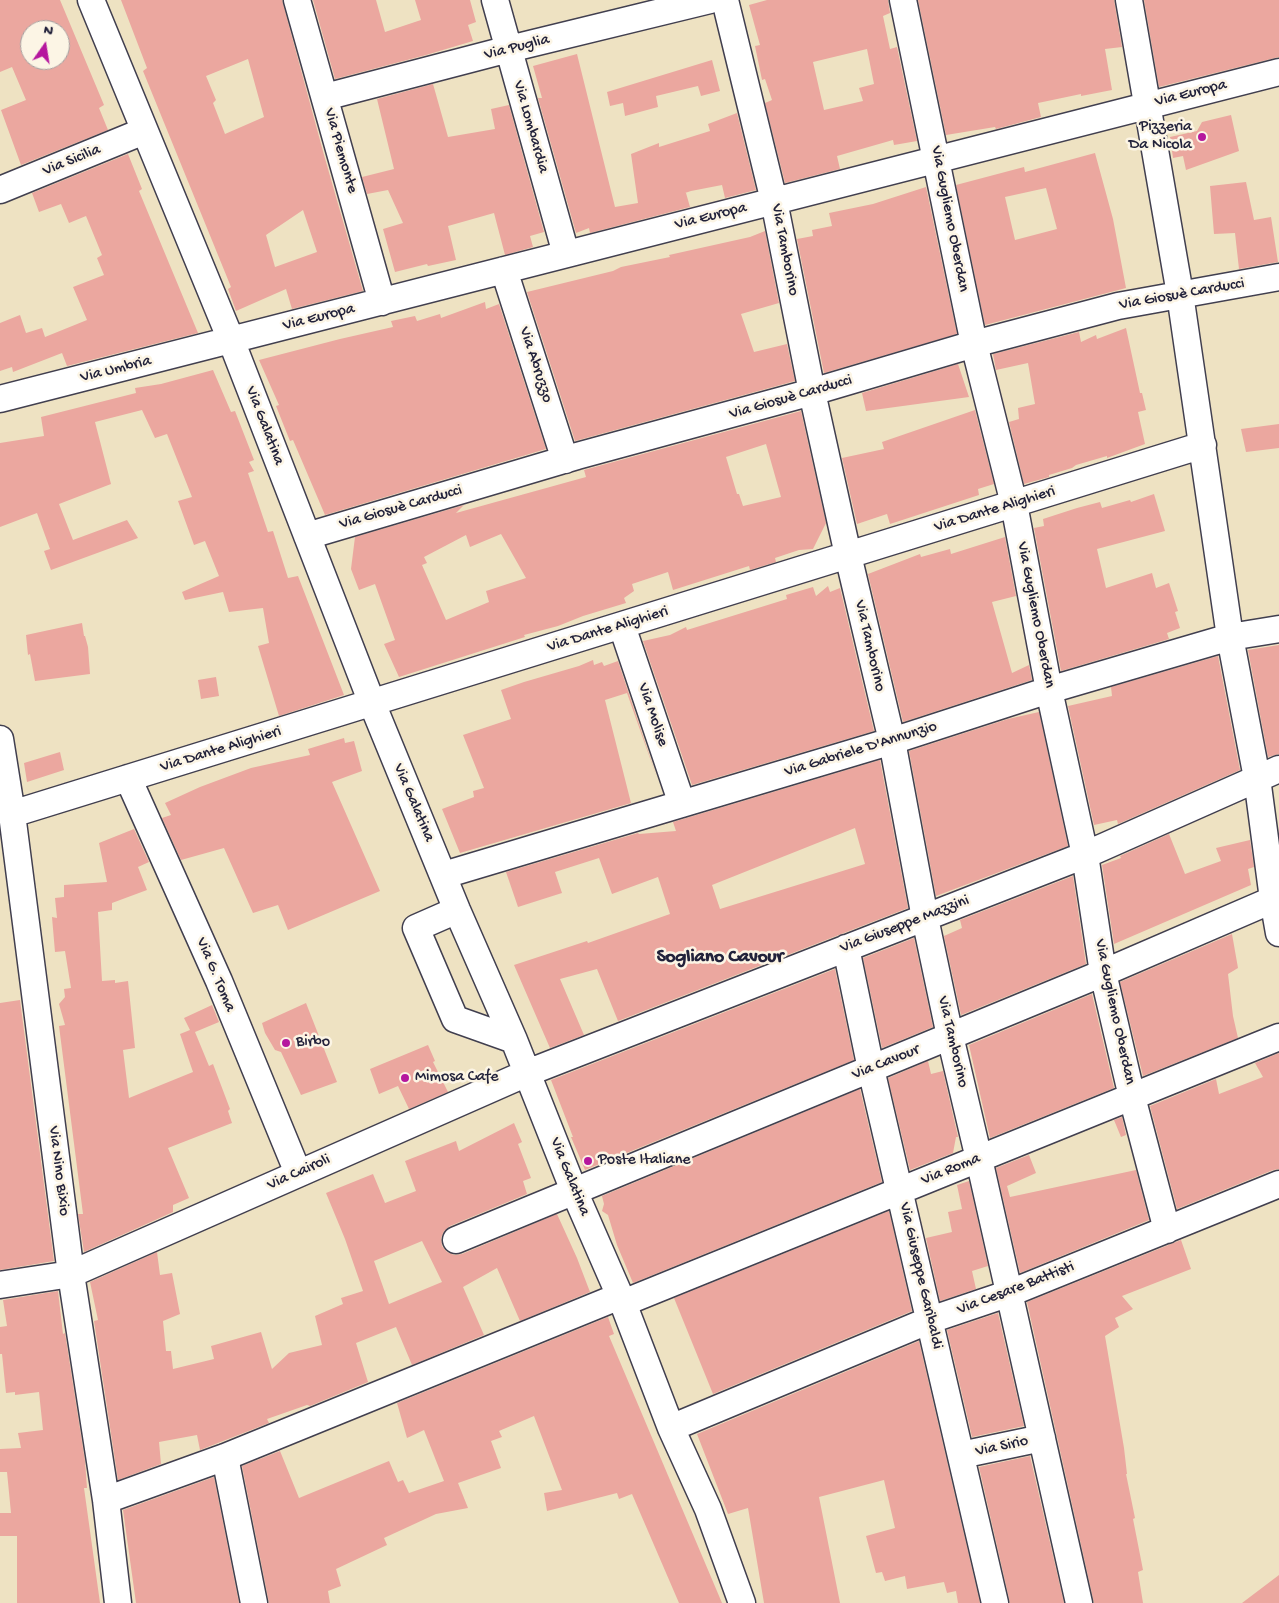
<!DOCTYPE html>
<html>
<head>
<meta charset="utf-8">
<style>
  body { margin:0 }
  #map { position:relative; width:1279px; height:1603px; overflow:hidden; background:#eee2c2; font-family:"Gochi Hand",sans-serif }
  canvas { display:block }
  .north { position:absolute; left:20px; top:20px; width:50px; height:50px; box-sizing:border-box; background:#fcf5e5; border:1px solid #a5a1a1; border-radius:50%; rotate:13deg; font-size:14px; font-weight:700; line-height:20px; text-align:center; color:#22223b }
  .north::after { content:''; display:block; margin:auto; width:18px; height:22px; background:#b5179e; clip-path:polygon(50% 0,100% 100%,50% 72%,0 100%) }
</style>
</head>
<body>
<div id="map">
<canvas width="1279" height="1603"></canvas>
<div class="north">N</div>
</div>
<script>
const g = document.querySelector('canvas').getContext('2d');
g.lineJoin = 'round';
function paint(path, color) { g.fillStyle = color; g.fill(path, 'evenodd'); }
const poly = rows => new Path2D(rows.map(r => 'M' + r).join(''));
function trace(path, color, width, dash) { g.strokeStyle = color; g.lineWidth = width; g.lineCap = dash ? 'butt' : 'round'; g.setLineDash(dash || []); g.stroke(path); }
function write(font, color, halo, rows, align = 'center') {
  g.font = font + ' "Gochi Hand",sans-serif'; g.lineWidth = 5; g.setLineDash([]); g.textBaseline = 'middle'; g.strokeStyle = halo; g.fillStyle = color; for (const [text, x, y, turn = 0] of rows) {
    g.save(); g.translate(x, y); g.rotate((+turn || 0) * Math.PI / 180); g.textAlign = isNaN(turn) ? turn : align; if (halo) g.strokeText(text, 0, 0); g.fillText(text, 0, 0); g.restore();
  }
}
paint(poly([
  [0,0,60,0,104,105,99,108,108,130,21,165,1,110,26,100,12,67,0,72],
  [30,30,60,30,60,60,30,60],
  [121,0,282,0,324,155,363,291,292,309,286,289,236,311,228,289,231,287,143,71,147,68],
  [248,59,264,117,225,134,213,103,216,100,206,76],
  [303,210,317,252,275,267,266,235],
  [313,0,376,0,385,32,421,20,415,0,470,0,476,22,468,25,473,41,426,55,335,79],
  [767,0,888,0,890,13,883,16,890,49,897,47,917,141,894,145,893,140,837,156,840,169,785,183,765,103,772,100,765,79,762,80,755,46,760,45,749,5],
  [867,49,874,84,859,88,863,101,824,110,813,62],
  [918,0,1114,0,1122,47,1105,49,1112,90,1081,96,1081,94,1038,103,1041,117,996,129,995,127,946,135],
  [1144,0,1279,0,1279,57,1159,87],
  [577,54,615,207,638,203,631,154,659,143,659,147,710,131,708,124,737,113,756,190,725,198,722,185,691,191,685,193,686,193,690,207,590,233,589,228,576,233,538,98,542,98,533,66],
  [712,60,720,91,701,96,698,86,656,96,658,107,625,116,623,103,610,106,607,92],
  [433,84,448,137,495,129,491,109,509,105,544,232,530,236,533,247,505,255,494,213,448,226,456,260,428,266,427,264,395,272,383,229,403,223,388,190,367,194,362,177,394,169,377,99],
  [1231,115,1239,151,1186,170,1183,156,1173,158,1170,137,1197,131,1202,122],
  [1095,153,1113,219,1126,288,985,325,956,185,1024,167,1025,172],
  [1046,188,1057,229,1015,240,1005,197],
  [128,154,142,189,139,191,198,333,67,366,62,353,13,372,12,367,0,371,0,323,20,315,26,333,42,328,45,337,87,320,73,287,104,275,97,258,102,255,86,216,69,223,61,204,39,212,32,193],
  [1246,182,1254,220,1271,217,1278,262,1239,269,1235,233,1214,234,1210,186],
  [926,187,957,334,824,373,797,239,813,236,812,230,832,226,829,213,873,204],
  [765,231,779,303,741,314,754,352,787,344,795,381,575,441,527,292,613,271,621,267,670,257,669,255,750,237],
  [485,302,486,309,499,304,546,449,325,515,293,440,290,441,276,406,279,405,259,360,340,339,393,327,391,321,415,316,417,321,440,314,441,318],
  [1126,328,1140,393,1142,393,1146,410,1138,412,1145,444,1107,458,1107,456,1076,465,1072,468,1049,475,1049,477,1024,484,1009,422,1019,419,1018,408,1035,404,1028,363,996,370,993,354,1079,332,1081,342,1096,335,1097,339],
  [958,364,969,397,866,411,862,393],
  [213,370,231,412,235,411,254,460,249,462,254,471,248,473,268,532,273,531,288,578,298,576,344,695,279,716,258,646,269,643,263,608,229,612,223,592,185,600,182,592,219,576,205,541,194,545,178,501,192,497,167,434,155,438,142,410,95,422,111,484,59,504,73,540,127,520,138,538,51,570,44,551,50,549,37,513,0,527,0,443,44,436,41,417,136,393,135,388,161,384],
  [975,410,994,484,978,489,979,495,890,524,887,514,857,524,842,458,884,449,882,442],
  [801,411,826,523,813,549,799,550,775,558,776,562,750,570,749,566,673,590,668,572,632,584,634,591,624,598,626,603,583,616,558,626,524,635,525,637,399,677,384,644,395,640,375,584,359,590,351,569,355,537,464,505,456,513,586,477,584,470],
  [766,444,781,497,743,506,739,494,737,494,726,457],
  [501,534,526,578,486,591,489,602,446,620,422,565,427,563,424,557,466,535,470,547],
  [1279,424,1279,448,1246,452,1241,429],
  [1154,494,1165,531,1097,549,1106,588,1152,573,1156,588,1169,583,1178,611,1175,612,1180,628,1167,633,1169,639,1061,671,1034,528,1044,526,1043,519,1077,508,1100,502,1102,508,1130,500,1131,502],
  [1005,537,1016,596,992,602,1012,673,1029,665,1032,680,903,722,868,574,920,554,921,557,950,549,951,554],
  [828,586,830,592,840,588,874,731,692,785,643,641,670,635,686,627,687,630,787,599,786,595,813,587,816,596],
  [82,623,84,636,85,636,88,647,90,674,35,681,30,654,28,655,26,635],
  [1279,645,1279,754,1268,757,1248,650],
  [1218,656,1240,770,1118,824,1117,820,1094,825,1068,706,1112,696,1111,687],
  [593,660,594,665,602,662,604,666,618,661,657,778,627,693,605,700,631,803,460,853,442,809,474,797,473,791,484,788,463,735,511,719,501,690,524,682,579,666],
  [216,677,219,696,201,699,198,680],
  [1039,712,1068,846,936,896,909,751,1008,719],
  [344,738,345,743,354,741,362,771,332,782,380,891,288,930,278,905,253,913,224,848,181,860,162,818,171,815,165,803,200,787,251,768,310,755,308,749],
  [60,752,64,770,27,782,24,763],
  [880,760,908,908,618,1021,597,969,560,979,584,1035,550,1048,514,965,587,941,588,943,670,914,658,877,612,894,599,858,555,872,562,893,518,907,506,872,638,833,639,834,676,831,673,822],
  [855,828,865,864,720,909,712,885],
  [134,829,149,862,138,867,147,890,112,903,112,910,98,912,102,981,115,980,115,983,128,981,135,1048,123,1050,129,1098,193,1072,180,1034,190,1030,184,1018,212,1005,219,1022,195,1032,209,1066,213,1064,230,1109,228,1111,232,1123,168,1148,189,1198,173,1205,173,1212,84,1252,78,1214,83,1214,59,1026,65,1025,59,1004,65,997,64,989,71,988,65,951,55,952,52,917,57,918,55,898,64,897,64,885,107,882,99,843],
  [1169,834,1185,874,1221,861,1216,848,1250,840,1254,867,1248,869,1251,885,1114,944,1102,865,1121,858,1120,856],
  [1073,876,1086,964,961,1015,944,936,962,928,960,920],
  [1232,934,1238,968,1228,974,1233,1016,1238,1038,1143,1076,1120,982],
  [914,938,933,1027,882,1048,863,958],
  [835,969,854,1060,585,1170,571,1137,573,1137,551,1080],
  [1092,994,1114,1088,990,1138,969,1045],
  [20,1000,54,1261,0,1270,0,1003],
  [306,1003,337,1082,301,1095,281,1052,275,1050,265,1033,262,1023],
  [428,1045,435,1061,433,1062,448,1092,409,1109,398,1086,379,1094,370,1069],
  [1279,1053,1279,1169,1273,1170,1177,1209,1150,1106,1216,1079,1219,1094,1263,1077,1255,1063],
  [928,1061,931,1074,943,1071,958,1137,956,1137,953,1153,910,1170,888,1078],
  [860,1089,882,1182,633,1283,617,1245,608,1215,602,1211,604,1204,602,1196],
  [1122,1117,1126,1135,1121,1137,1114,1120],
  [514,1123,522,1142,518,1144,531,1178,523,1181,527,1194,450,1226,444,1231,441,1238,442,1246,447,1252,454,1255,462,1254,557,1214,577,1258,590,1292,520,1321,497,1268,463,1287,484,1335,412,1365,396,1327,356,1343,368,1382,310,1406,307,1405,267,1419,269,1423,200,1450,197,1435,159,1442,161,1464,118,1480,94,1321,98,1320,90,1282,157,1252,160,1275,172,1273,180,1314,163,1321,166,1351,171,1351,173,1369,214,1359,211,1346,261,1332,272,1369,289,1353,322,1345,315,1316,343,1304,341,1298,363,1291,345,1239,326,1193,373,1174,385,1203,416,1191,405,1161,456,1141,459,1151],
  [422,1241,442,1282,389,1304,374,1261],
  [1029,1155,1036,1173,1007,1186,1010,1197,1136,1170,1149,1220,1020,1273,996,1168],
  [969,1181,988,1266,972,1271,976,1289,940,1301,926,1238,952,1232,948,1212,962,1209,957,1185],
  [889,1211,912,1311,713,1394,674,1298],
  [1181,1240,1191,1269,1122,1296,1133,1309,1115,1318,1119,1327,1105,1336,1124,1448,1127,1474,1126,1474,1135,1518,1133,1519,1143,1570,1138,1572,1143,1603,1094,1603,1027,1302],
  [58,1291,63,1334,65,1333,85,1461,87,1488,84,1488,100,1603,17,1603,17,1536,0,1536,0,1513,11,1513,7,1472,0,1472,0,1449,21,1448,18,1433,43,1430,39,1392,15,1395,15,1392,6,1393,2,1354,0,1354,0,1327,7,1326,3,1300],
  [998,1313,1024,1426,972,1437,947,1330],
  [608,1317,614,1334,609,1336,722,1603,679,1603,632,1494,619,1499,617,1493,547,1511,544,1493,562,1490,534,1416,499,1431,502,1437,491,1441,501,1468,458,1483,468,1508,436,1514,384,1538,387,1545,336,1569,341,1586,328,1591,330,1603,269,1603,242,1466,280,1451,299,1498,389,1461,398,1482,403,1480,409,1493,444,1481,424,1430,407,1438,397,1403],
  [919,1341,980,1603,958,1603,956,1591,947,1593,944,1582,907,1589,905,1576,885,1581,882,1572,876,1573,866,1536,895,1528,884,1480,819,1497,840,1603,764,1603,748,1508,728,1514,697,1434],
  [1030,1456,1064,1603,1010,1603,979,1467],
  [214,1477,239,1603,136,1603,123,1510],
  [1279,1575,1279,1603,1242,1603]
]), '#eba79f');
const minor = poly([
  [91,0,231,340,372,703,457,910,514,1040,574,1191,623,1303,671,1428,708,1509,742,1603],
  [297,0,382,302],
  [495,0,566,254],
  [725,0,774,201,812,392,848,555,892,741,925,918,950,1036,979,1159,1079,1603],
  [903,0,974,344,1014,504,1049,690,1085,855,1103,973,1132,1097,1167,1230],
  [1129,0,1180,294,1230,637,1257,778,1273,899,1279,933],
  [325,97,509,49,710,0],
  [0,190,144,131],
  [504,270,565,460],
  [0,399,1279,72],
  [307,536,577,456,812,392,974,344,1118,306,1279,277],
  [622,626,682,804],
  [0,739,12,814,71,1274,106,1500,118,1603],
  [128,778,219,981,298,1173],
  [12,814,1203,445],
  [444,875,892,741,1049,690,1230,637,1279,629],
  [457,910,416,928,455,1019,514,1040],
  [846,948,871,1069,995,1603],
  [456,1240,1103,973,1279,897],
  [0,1285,71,1274,527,1073,1085,855,1279,769],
  [623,1303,1279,1037],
  [671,1428,930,1320,1010,1293,1279,1184],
  [961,1455,1042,1438],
  [225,1457,254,1603],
  [106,1500,225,1457,620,1296]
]);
trace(minor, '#413f4f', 29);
trace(minor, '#fff', 26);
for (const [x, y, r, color] of [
  [1202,137,5,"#b5179e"],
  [286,1043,5,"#b5179e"],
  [405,1078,5,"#b5179e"],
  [588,1161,5,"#b5179e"]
]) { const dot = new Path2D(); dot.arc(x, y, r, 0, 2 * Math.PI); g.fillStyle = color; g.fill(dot); trace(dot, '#fcf5e5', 2); }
write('16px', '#22223b', '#fcf5e5', [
  ["Via Puglia",517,48,-14],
  ["Via Europa",1191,94,-14],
  ["Via Lombardia",530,127,74],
  ["Via Piemonte",340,151,74],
  ["Via Sicilia",72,161,-22],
  ["Via Europa",711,217,-14],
  ["Via Gugliemo Oberdan",949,219,79],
  ["Via Tamborino",784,250,79],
  ["Via Giosuè Carducci",1182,295,-10],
  ["Via Europa",319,318,-14],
  ["Via Abruzzo",535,365,72],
  ["Via Umbria",116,370,-14],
  ["Via Giosuè Carducci",791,398,-16],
  ["Via Galatina",264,426,69],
  ["Via Giosuè Carducci",401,508,-16],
  ["Via Dante Alighieri",995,510,-17],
  ["Via Gugliemo Oberdan",1035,615,79],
  ["Via Dante Alighieri",608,630,-17],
  ["Via Tamborino",869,646,77],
  ["Via Molise",652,715,71],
  ["Via Dante Alighieri",221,750,-17],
  ["Via Gabriele D'Annunzio",861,750,-17],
  ["Via Galatina",413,803,67],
  ["Via Giuseppe Mazzini",905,925,-21],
  ["Via G. Toma",215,975,67],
  ["Via Gugliemo Oberdan",1114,1012,78],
  ["Via Tamborino",952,1042,77],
  ["Via Cavour",886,1063,-22],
  ["Via Roma",951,1170,-22],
  ["Via Nino Bixio",58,1171,83],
  ["Via Cairoli",299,1173,-24],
  ["Via Galatina",569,1177,68],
  ["Via Giuseppe Garibaldi",920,1276,77],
  ["Via Cesare Battisti",1016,1289,-21],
  ["Via Sirio",1002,1447,-12]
]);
write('16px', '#22223b', '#fcf5e5', [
  ["Pizzeria",1192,128,"right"],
  ["Da Nicola",1192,146,"right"],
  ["Birbo",296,1043],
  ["Mimosa Cafe",415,1078],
  ["Poste Italiane",598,1161]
], 'left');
write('bold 19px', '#22223b', '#fcf5e5', [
  ["Sogliano Cavour",720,958]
]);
</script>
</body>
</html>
